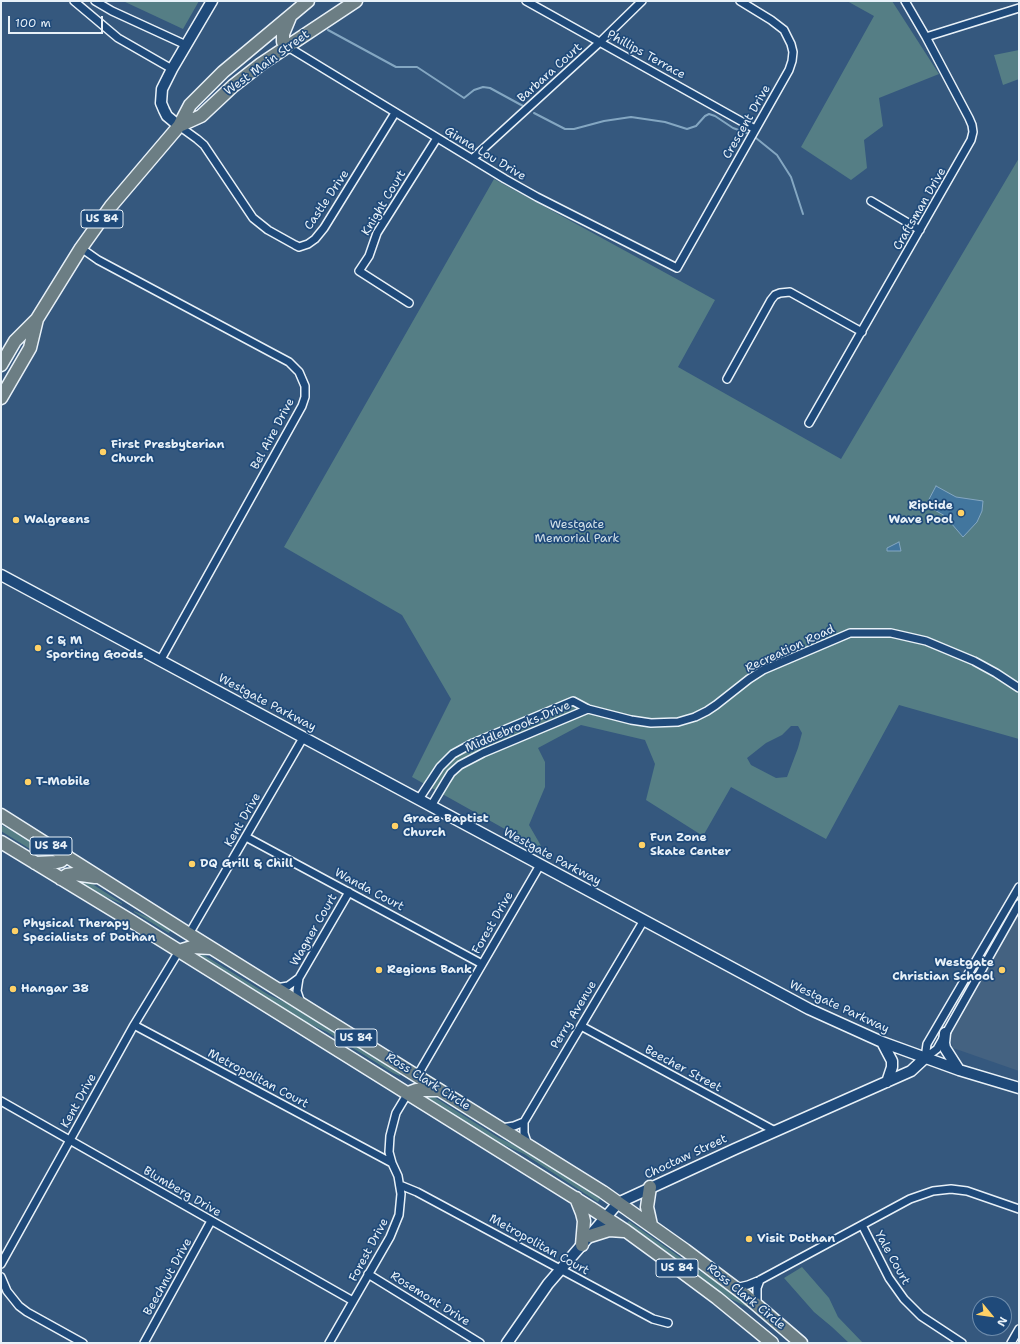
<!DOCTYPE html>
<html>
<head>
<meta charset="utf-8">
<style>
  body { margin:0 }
  #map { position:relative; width:1020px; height:1344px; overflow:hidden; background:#35587e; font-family:"Shantell Sans",sans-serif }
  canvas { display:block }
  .frame { position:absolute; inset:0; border:2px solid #e8f1f8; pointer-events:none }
  .north { position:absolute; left:972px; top:1296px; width:40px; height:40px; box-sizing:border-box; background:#1f4a7a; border:1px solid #6f8dac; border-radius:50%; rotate:119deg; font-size:11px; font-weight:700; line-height:16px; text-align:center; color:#e8f1f8 }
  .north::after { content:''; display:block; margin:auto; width:14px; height:18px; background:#ffd166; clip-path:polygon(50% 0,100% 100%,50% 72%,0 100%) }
  .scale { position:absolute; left:8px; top:16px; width:95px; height:18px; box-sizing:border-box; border:2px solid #e8f1f8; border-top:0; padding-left:5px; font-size:12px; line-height:14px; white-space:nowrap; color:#e8f1f8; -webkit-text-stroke:3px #1f4a7a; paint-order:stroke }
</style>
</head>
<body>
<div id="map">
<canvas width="1020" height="1344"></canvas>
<div class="frame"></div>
<div class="north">N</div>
<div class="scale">100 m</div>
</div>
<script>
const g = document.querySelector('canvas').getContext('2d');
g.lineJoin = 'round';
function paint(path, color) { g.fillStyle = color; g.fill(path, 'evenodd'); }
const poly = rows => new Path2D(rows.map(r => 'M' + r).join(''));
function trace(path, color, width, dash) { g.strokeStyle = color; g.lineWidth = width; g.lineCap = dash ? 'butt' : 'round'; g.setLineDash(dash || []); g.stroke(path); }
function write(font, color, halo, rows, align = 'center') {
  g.font = font + ' "Shantell Sans",sans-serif'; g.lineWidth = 3.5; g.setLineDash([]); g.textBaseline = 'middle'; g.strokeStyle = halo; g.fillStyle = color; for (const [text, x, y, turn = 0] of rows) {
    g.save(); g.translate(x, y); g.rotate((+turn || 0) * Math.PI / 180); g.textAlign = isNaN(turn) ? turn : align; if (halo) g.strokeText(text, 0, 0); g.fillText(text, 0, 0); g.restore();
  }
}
paint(poly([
  [1019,911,1019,1071,953,1048,949,1034]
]), '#446281');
paint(poly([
  [123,1,199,1,183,29],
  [847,1,892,1,939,74,879,98,883,126,864,140,867,168,851,180,801,147,874,16],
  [1019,50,1019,79,1003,85,994,55],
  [1019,158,1019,739,899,705,826,839,731,787,703,836,646,800,655,764,645,740,581,725,538,748,545,762,545,787,529,825,544,851,412,777,451,699,402,615,284,547,494,179,715,300,678,367,841,459],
  [791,726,798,726,802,733,798,748,787,777,776,778,751,765,747,758,766,743,782,735],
  [1,825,25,837,55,856,52,859,43,857,1,831],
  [76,877,86,880,122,903,122,904,95,892,75,880],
  [134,911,159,922,171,929,169,933,167,932,134,912],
  [199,952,269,995,295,1007,401,1073,400,1076,393,1073,327,1032,301,1020,199,956,197,955],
  [425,1093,431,1095,499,1138,525,1150,594,1193,600,1199,598,1202,524,1154,498,1142,423,1096],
  [629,1221,698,1270,724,1286,755,1311,721,1294,634,1230,627,1223],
  [802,1267,829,1298,838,1317,863,1343,849,1343,832,1327,814,1312,784,1278]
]), '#557e85');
const water = poly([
  [936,486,956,497,983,501,982,511,977,522,963,537,945,516,926,505,936,486],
  [899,542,901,551,887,551,887,548,899,542]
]);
paint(water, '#42769e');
trace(water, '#84a7c2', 1);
trace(poly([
  [328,30,396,67,417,67,464,98,474,90,483,87,490,88,523,106],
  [534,113,565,129,574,129,604,121,631,117,665,122,687,129,696,126,705,116,709,114,715,116,733,128,747,133],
  [756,138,777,155,791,177,803,214]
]), '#84a7c2', 2);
const street = poly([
  [74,1,118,38,172,69],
  [95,1,112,11,186,45],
  [526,1,755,129],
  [926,37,1019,8],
  [288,47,505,179,537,197,677,268,789,70,792,61,793,52,791,44,784,30,771,20,740,1],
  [179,126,197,139,204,145,253,218,268,230,295,245,299,247,308,244,315,239,324,228,395,113],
  [472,159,600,42,642,1],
  [871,201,920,230],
  [81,248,98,260,289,362,299,372,305,386,305,397,302,406,160,661],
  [409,303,359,271,369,256,377,233,437,138],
  [727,379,771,300,775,295,780,293,790,292,862,332],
  [809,423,971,140,973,132,972,125,969,118,926,37,905,1],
  [419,799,440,767,453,754,473,743,573,701,588,709,631,720,651,723,678,722,695,717,707,711,716,705,749,679,763,670,850,633,891,633,926,641,974,661,996,673,1019,688],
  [431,806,446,781,451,773,460,765,483,753,588,709],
  [246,837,482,964],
  [189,934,303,738],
  [276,988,288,986,299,978],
  [301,1003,297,991,299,978,349,892],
  [134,1025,392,1163],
  [581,1026,775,1131],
  [925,1058,927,1044,1019,887],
  [925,1058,937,1049,1019,904],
  [417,1076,540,865],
  [1,1101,353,1301],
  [524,1122,524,1133,528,1145],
  [502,1128,514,1126,524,1122,644,920],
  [400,1185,417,1192,653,1319,668,1323],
  [862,1225,889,1278,904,1299,921,1316,962,1343],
  [1,1264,134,1025,179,951],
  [368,1274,480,1343],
  [1,1277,7,1291,19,1306,27,1312,83,1343],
  [735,1288,748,1285,760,1280,910,1199,933,1191,951,1189,967,1191,1019,1209],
  [757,1305,757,1288,760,1280],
  [144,1343,211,1221],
  [329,1343,390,1237,399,1215,401,1194,398,1176,392,1163,389,1152,390,1136,396,1113,408,1093],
  [1011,1343,1019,1329]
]);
const secondary = poly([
  [179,126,167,116,164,110,161,103,162,89,172,69,212,1],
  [1,575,809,1009,882,1042,959,1070,1019,1088],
  [945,1033,944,1043,945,1048,959,1070],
  [882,1042,892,1061,892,1067,887,1082],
  [507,1343,548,1284,618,1203,735,1149,911,1071,925,1058]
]);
const highway = poly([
  [288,47,283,42,283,34,290,17],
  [179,126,201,116,233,86,261,64,356,1],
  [1,365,15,341,37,319,81,248,111,206,179,126,190,105,223,72,308,1],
  [1,398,30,348,37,319],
  [1,815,189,934,603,1192,685,1250,745,1295,801,1343],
  [1,842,131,921,591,1208,626,1231,674,1266,717,1298,772,1343],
  [35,863,57,862,61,861,67,856],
  [61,879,67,875,74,874,95,877],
  [179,951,192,947,211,948],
  [408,1093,416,1090,439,1090],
  [650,1187,647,1207,651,1225],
  [576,1198,582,1213,584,1221,582,1245],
  [590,1236,609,1230,624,1231]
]);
trace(street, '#e8f1f8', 10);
trace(secondary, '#e8f1f8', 13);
trace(highway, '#e8f1f8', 15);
trace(street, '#1f4a7a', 7);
trace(secondary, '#1f4a7a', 10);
trace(highway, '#6c7e84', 12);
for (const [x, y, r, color] of [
  [103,452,4,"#ffd166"],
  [961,513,4,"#ffd166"],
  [16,520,4,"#ffd166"],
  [38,648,4,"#ffd166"],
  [28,782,4,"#ffd166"],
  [395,826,4,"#ffd166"],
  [642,845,4,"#ffd166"],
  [192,864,4,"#ffd166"],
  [15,931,4,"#ffd166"],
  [379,970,4,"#ffd166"],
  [1002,970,4,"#ffd166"],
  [13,989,4,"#ffd166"],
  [749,1239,4,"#ffd166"]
]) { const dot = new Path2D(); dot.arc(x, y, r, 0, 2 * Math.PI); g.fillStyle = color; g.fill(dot); trace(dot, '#1f4a7a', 1.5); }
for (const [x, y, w] of [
  [102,219,42],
  [51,846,42],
  [356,1038,42],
  [677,1268,42]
]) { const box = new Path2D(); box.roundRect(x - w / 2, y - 9, w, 18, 3); g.fillStyle = '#1f4a7a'; g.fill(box); trace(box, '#e8f1f8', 1); }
write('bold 11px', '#e8f1f8', null, [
  ["US 84",102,219],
  ["US 84",51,846],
  ["US 84",356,1038],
  ["US 84",677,1268]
]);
write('12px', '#e8f1f8', '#1f4a7a', [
  ["Phillips Terrace",646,55,29],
  ["West Main Street",267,63,-36],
  ["Barbara Court",550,73,-42],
  ["Crescent Drive",747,122,-60],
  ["Ginna Lou Drive",485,154,31],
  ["Castle Drive",327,200,-56],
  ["Knight Court",384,203,-59],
  ["Craftsman Drive",920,209,-60],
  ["Bel Aire Drive",273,434,-62],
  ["Recreation Road",790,649,-25],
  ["Westgate Parkway",267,703,28],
  ["Middlebrooks Drive",518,727,-23],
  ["Kent Drive",243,820,-60],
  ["Westgate Parkway",552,857,28],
  ["Wanda Court",369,890,28],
  ["Forest Drive",493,923,-60],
  ["Wagner Court",314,930,-60],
  ["Westgate Parkway",839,1007,25],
  ["Perry Avenue",574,1015,-59],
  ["Beecher Street",683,1069,28],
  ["Metropolitan Court",258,1079,28],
  ["Ross Clark Circle",428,1082,32],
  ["Kent Drive",79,1101,-61],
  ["Choctaw Street",686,1157,-25],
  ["Blumberg Drive",182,1192,30],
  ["Metropolitan Court",539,1245,29],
  ["Forest Drive",369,1250,-62],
  ["Yale Court",892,1258,61],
  ["Beechnut Drive",168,1277,-61],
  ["Ross Clark Circle",746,1297,39],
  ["Rosemont Drive",430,1299,32]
]);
write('bold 12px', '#e8f1f8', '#1f4a7a', [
  ["First Presbyterian",111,445],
  ["Church",111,459],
  ["Riptide",953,506,"right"],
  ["Wave Pool",953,520,"right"],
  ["Walgreens",24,520],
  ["C & M",46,641],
  ["Sporting Goods",46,655],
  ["T-Mobile",36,782],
  ["Grace Baptist",403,819],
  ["Church",403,833],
  ["Fun Zone",650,838],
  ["Skate Center",650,852],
  ["DQ Grill & Chill",200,864],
  ["Physical Therapy",23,924],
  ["Specialists of Dothan",23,938],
  ["Westgate",994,963,"right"],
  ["Christian School",994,977,"right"],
  ["Regions Bank",387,970],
  ["Hangar 38",21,989],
  ["Visit Dothan",757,1239]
], 'left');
write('12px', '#d2e0e7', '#1f4a7a', [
  ["Westgate",577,525],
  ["Memorial Park",577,539]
]);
</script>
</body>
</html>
